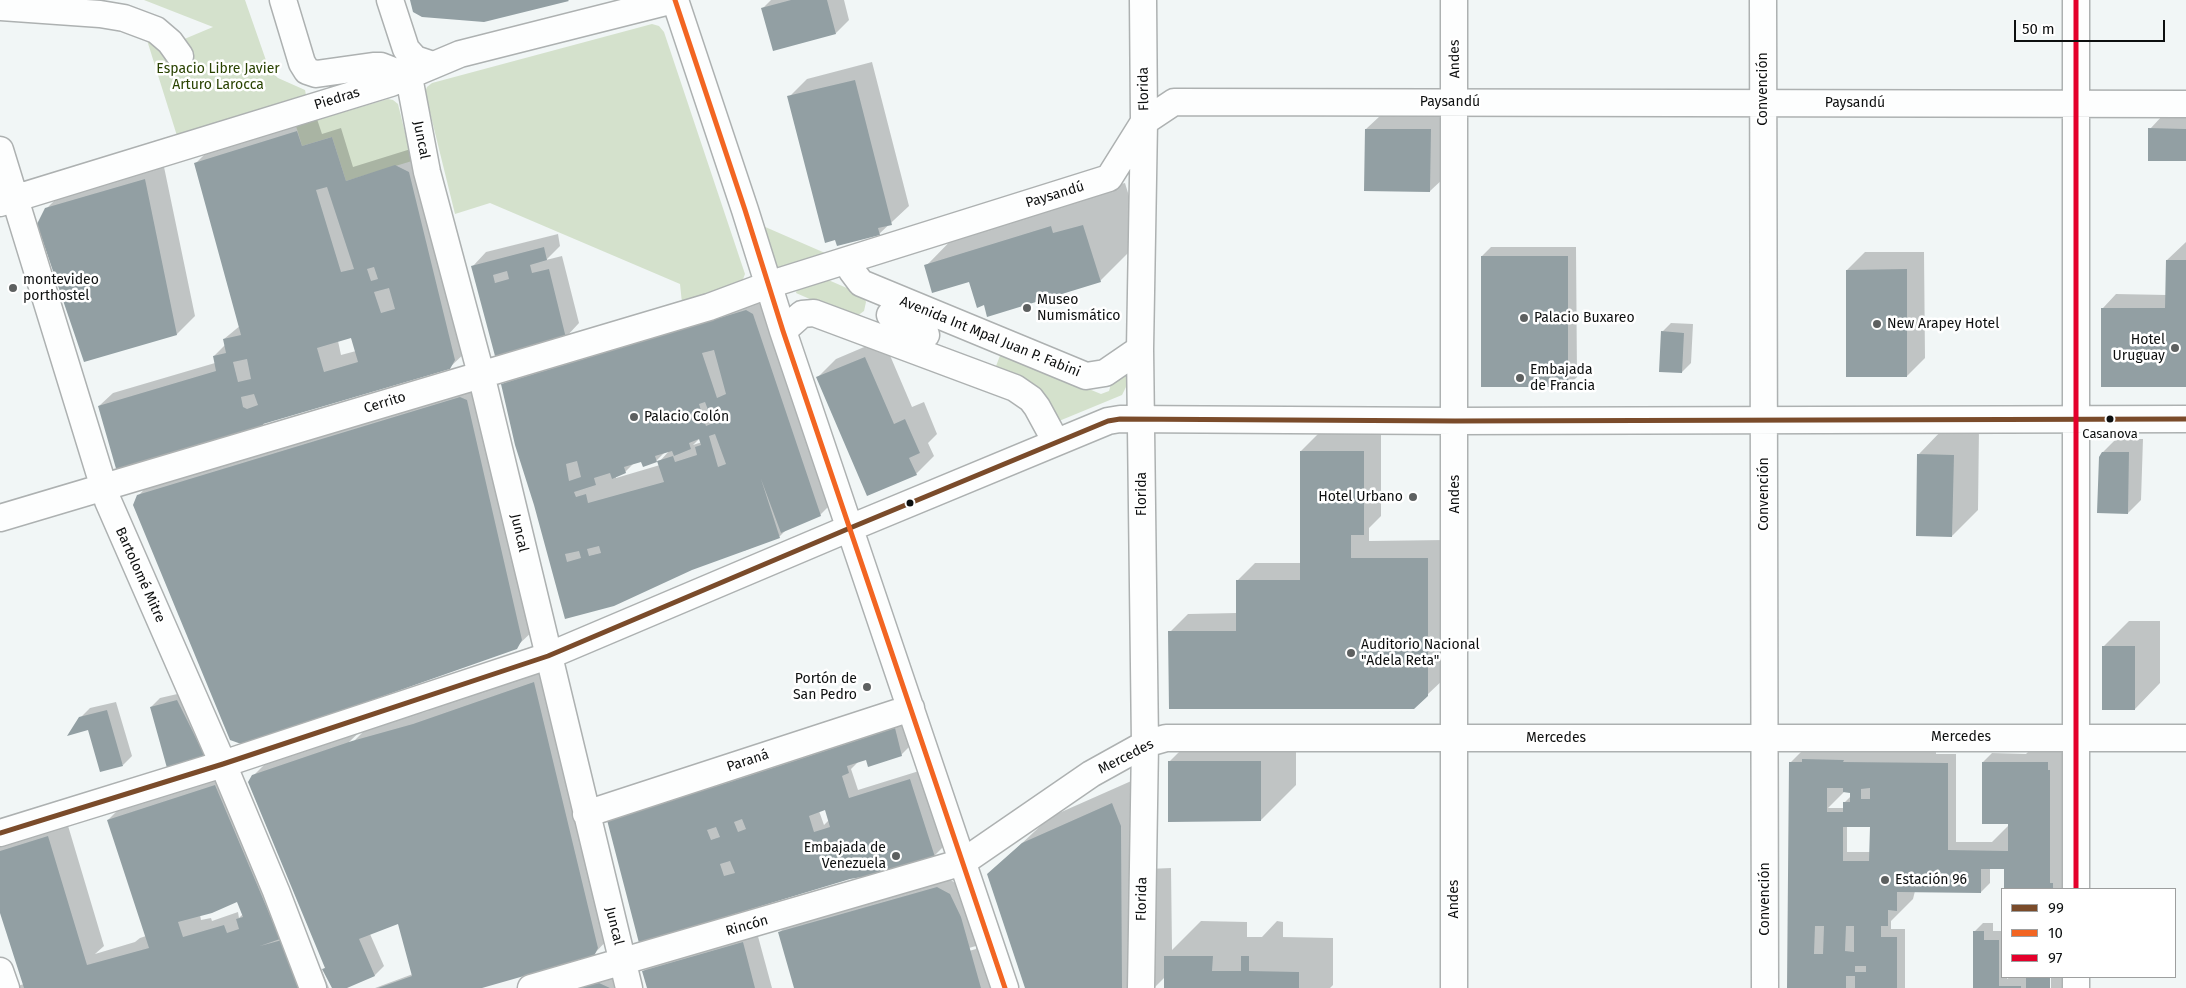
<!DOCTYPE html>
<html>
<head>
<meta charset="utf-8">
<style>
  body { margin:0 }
  #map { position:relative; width:2186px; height:988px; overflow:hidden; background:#f1f6f6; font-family:"Fira Sans",sans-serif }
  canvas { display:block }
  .legend { position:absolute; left:2001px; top:888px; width:175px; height:90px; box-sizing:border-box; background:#fff; border:1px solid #9e9f9f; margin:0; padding:6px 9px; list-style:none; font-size:15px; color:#0d0f0f }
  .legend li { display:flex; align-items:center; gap:10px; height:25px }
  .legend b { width:25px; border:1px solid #9e9f9f }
  .scale { position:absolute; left:2014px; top:20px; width:151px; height:22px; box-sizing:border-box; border:2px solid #0d0f0f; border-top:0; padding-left:6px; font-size:15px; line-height:18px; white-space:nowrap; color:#0d0f0f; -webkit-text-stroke:4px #fff; paint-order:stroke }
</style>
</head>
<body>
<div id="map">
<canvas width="2186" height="988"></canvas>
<ul class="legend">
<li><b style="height:6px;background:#7a4b2a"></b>99</li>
<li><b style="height:6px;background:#f26522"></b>10</li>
<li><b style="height:6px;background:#e4002b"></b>97</li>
</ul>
<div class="scale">50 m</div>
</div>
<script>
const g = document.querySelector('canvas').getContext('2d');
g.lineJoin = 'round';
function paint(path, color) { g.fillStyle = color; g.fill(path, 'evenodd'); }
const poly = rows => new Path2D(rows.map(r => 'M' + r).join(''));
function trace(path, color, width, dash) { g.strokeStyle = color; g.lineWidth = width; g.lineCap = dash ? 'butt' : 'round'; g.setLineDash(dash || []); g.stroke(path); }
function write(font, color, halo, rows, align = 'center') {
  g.font = font + ' "Fira Sans",sans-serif'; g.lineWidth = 5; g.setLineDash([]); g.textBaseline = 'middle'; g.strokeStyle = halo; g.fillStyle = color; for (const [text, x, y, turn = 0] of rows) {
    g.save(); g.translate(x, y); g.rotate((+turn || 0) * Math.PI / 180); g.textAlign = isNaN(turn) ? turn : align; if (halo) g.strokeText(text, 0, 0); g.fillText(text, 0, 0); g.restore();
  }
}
paint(poly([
  [144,0,245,0,269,69,278,78,305,90,307,100,178,139,146,37,182,40,213,27],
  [652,24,659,26,664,32,745,274,742,282,682,303,680,284,490,203,455,214,425,92,427,87,432,83],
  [388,99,393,100,398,104,412,161,346,181,332,137,302,146,296,126],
  [763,226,825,253,827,259,778,273],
  [826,279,863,295,866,302,864,311,857,316,851,317,796,293,797,289],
  [1001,353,1101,394,1109,391,1112,381,1126,372,1126,387,1122,395,1059,421,993,374]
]), '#d4e1cc');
paint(poly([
  [771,0,844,0,849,20,836,33,763,8],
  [872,62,909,206,879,234,789,97,807,79],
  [315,113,322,134,341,128,353,167,414,148,468,350,449,368,265,422,263,425,99,406,113,393,215,363,214,356,225,345,224,339,241,325,196,163,214,145],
  [351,337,356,351,341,355,338,341],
  [2163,115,2186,115,2186,160,2150,129],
  [1380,116,1444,116,1444,178,1430,191,1366,129],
  [163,162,195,316,177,334,85,360,46,209,60,195],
  [1125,183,1142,239,1100,281,985,304,970,280,926,266,968,223],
  [558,234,560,246,546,260,562,256,579,323,566,337,473,266,486,252],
  [2186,242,2186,386,2103,308,2116,294,2167,295,2167,260],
  [1491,247,1576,247,1577,377,1568,386,1482,256],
  [1865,252,1924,252,1925,358,1907,376,1847,270],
  [756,302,762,305,838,497,820,515,788,528,780,536,744,551,744,548,566,617,503,385,512,376],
  [700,438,702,442,693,445],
  [670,450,659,462,660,465,616,478,616,476,625,472,634,463,642,460,656,461,665,452],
  [1671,323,1693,324,1691,363,1682,372,1662,332],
  [883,339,912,407,924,402,937,434,928,443,934,456,916,474,818,377,836,359],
  [478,380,535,629,516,647,138,496,156,477],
  [1944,428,1979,429,1978,510,1952,536,1919,454],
  [1319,433,1381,433,1381,516,1369,528,1369,541,1445,540,1446,677,1427,695,1170,632,1188,614,1237,613,1237,581,1255,563,1301,563,1301,451],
  [2116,439,2143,439,2141,500,2128,513,2103,452],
  [2129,621,2160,621,2160,683,2135,709,2103,647],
  [552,665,611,936,593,955,477,988,375,988,413,974,399,923,370,934,384,966,375,975,344,988,333,988,324,970,322,971,326,967,253,776,272,757,367,725,349,742,353,742,371,724,371,727,428,711,432,707],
  [186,692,213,746,204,755,151,707,160,698],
  [116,702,132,756,123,765,80,718,90,708],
  [920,703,927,729,901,755,867,758,860,760,851,769,858,790,919,771,943,847,934,856,849,878,738,913,608,820],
  [826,808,830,819,824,825,819,811],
  [1838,725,1936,749,1936,754,1956,754,1956,842,1992,842,2011,823,1983,762,1992,753,2026,754,2052,728,2082,727,2085,889,2005,889,2005,868,1990,867,1990,883,1981,892,1915,891,1913,899,1891,921,1891,929,1905,929,1905,988,1789,988,1790,763,1825,728],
  [1845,791,1851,791,1851,796,1845,802,1845,808,1828,808],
  [1847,825,1871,825,1871,852,1847,852],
  [1296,726,1296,785,1261,820,1169,762,1204,727],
  [233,767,317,969,321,968,329,988,11,988,24,984,0,908,0,841,66,819,104,946,95,954,135,942,140,938,146,936,108,820,126,802],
  [237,901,243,914,239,918,238,912,212,921,211,918,201,920,200,915],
  [1138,778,1147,869,1171,868,1172,950,1201,921,1247,922,1247,937,1262,937,1277,921,1283,922,1283,937,1333,938,1333,985,1330,988,1165,988,1166,976,1154,988,1027,988,988,875,1050,817],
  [947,878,959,885,1014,988,795,988,780,932,793,918],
  [976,946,976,949,915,966,915,963],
  [1983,923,1993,923,1993,931,2002,931,2002,977,2007,977,2007,979,2010,977,2049,977,2048,988,1974,988,1974,932],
  [756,929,772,988,648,988,644,971,670,945],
  [617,965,631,988,545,988],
  [2051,977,2084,977,2081,988,2051,988]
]), '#0003');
paint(poly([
  [410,0,568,0,569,1,484,22,422,17,413,12],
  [791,0,827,0,836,34,773,51,761,8],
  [855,80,892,225,878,228,880,235,837,246,835,240,825,243,787,96],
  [2148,128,2186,129,2186,161,2148,161],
  [1365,129,1431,129,1430,192,1364,191],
  [297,131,302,146,332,137,346,181,395,165,409,172,455,360,450,369,263,424,263,426,117,472,98,406,216,371,213,356,226,353,223,339,241,335,194,163],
  [327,187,354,269,341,272,316,190],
  [374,267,378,279,371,281,367,269],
  [389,288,395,309,381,313,374,292],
  [351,338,358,362,324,372,317,348],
  [247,359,251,379,238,382,233,362],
  [254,394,258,405,247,409,243,407,241,397],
  [145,179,177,335,84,362,37,224,45,208],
  [1083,225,1101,282,987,317,984,305,977,308,969,282,932,293,924,265,1051,226,1053,233],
  [544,247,547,260,530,265,532,273,549,269,566,338,495,356,471,266],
  [507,271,509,279,495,283,493,275],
  [1481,256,1568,256,1568,387,1481,387],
  [2166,260,2186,260,2186,387,2101,387,2101,308,2165,308],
  [1907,269,1907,377,1846,377,1846,270],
  [746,310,753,314,821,516,781,533,761,479,780,538,692,570,614,606,565,619,534,505,515,445,501,384],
  [714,350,726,394,717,398,702,353],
  [705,402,713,423,706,426,699,404],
  [715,434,726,464,718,467,709,436],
  [699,439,701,445,695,447,697,455,675,462,673,456,657,461,664,482,588,503,586,494,576,497,574,492,596,485,594,478,610,473,612,479,626,473,624,467,641,462,643,467,657,462,655,456,672,451,674,456,691,449,689,443],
  [577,461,581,477,569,481,566,464],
  [599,546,601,553,589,556,587,549],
  [579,551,581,558,567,562,565,554],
  [1661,331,1684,333,1682,373,1659,372],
  [865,357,894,424,905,419,920,453,909,458,917,475,867,496,816,377],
  [460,397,467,400,522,640,517,649,244,745,230,740,133,505,137,495],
  [1300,451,1364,451,1364,535,1351,535,1351,558,1428,558,1428,696,1414,709,1169,709,1168,631,1236,631,1236,580,1300,580],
  [2102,452,2129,452,2128,514,2097,513,2099,457],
  [1917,454,1954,455,1952,537,1916,536],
  [2102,646,2135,646,2135,710,2102,710],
  [534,682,598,948,594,956,482,988,378,988,412,976,398,924,359,939,375,976,347,988,332,988,322,969,325,968,248,782,252,775,352,741,413,724],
  [177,700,205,756,167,768,150,707],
  [107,710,123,766,100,772,88,730,67,736,79,717],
  [895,728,902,756,868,767,866,760,847,766,849,773,842,776,849,798,910,779,935,857,874,875,850,879,639,943,607,820,730,782],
  [825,810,830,827,814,832,809,816],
  [742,819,746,829,738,832,734,822],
  [716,827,720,837,711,840,707,830],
  [730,861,735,873,724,876,720,864],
  [1802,759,1844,760,1843,762,1948,763,1948,850,2008,851,2008,824,1982,824,1982,762,2048,762,2048,770,2050,770,2050,883,2053,883,2053,889,2004,889,2004,869,1981,869,1981,893,1897,892,1897,911,1888,910,1888,926,1881,926,1881,937,1897,937,1897,988,1855,988,1855,976,1846,976,1846,988,1787,988,1789,762,1802,762],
  [1827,788,1843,788,1843,792,1850,793,1850,802,1843,802,1843,812,1827,812],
  [1870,788,1870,799,1861,799,1861,789],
  [1843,827,1870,827,1869,861,1843,861],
  [1815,926,1824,926,1823,954,1814,954],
  [1846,926,1854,926,1854,952,1845,951],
  [1855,966,1866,966,1866,972,1855,972],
  [1168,761,1261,761,1261,821,1168,822],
  [215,785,280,939,260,946,282,940,304,988,24,988,0,913,0,851,48,836,87,965,149,948,107,820],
  [237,902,243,917,236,919,239,929,227,933,224,925,183,937,178,922,212,913],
  [1112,803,1121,826,1122,988,1025,988,987,874,1022,843],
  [937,887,950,894,961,917,981,988,794,988,778,932],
  [1973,931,1984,931,1984,940,1999,940,1999,986,2021,986,2021,988,1973,988],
  [743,942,755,988,647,988,642,971],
  [1164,956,1213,956,1212,971,1241,971,1241,956,1249,956,1249,971,1299,972,1299,988,1164,988],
  [2026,977,2050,977,2050,988,2026,988],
  [599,983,610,988,582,988,582,987]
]), '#929fa3');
const minor = poly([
  [283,0,302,63,307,71,316,74,373,66,381,66,409,77],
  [390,0,406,49,415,59,433,65],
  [675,0,745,210,783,331,1005,988],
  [1763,0,1765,988],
  [2076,0,2076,889],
  [0,7,100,14,124,18,156,30,170,42,180,56],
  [409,77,427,172,481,374,629,988],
  [0,150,108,501,223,764,276,891,313,988],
  [0,203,391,83,460,54,674,0],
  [849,260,852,271,861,283,1086,376,1105,373,1140,349],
  [890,315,924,329,926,335,921,339,894,328],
  [783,331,802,314,814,313,1015,388,1031,399,1037,407,1056,442],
  [0,518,709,307,768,285,1109,178,1144,122,1174,102,2186,104],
  [586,814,911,708],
  [0,833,223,764,548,656,850,528,1108,421,1120,419,1455,421,2186,419],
  [0,971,6,988],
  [531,988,963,862,1091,774,1145,744,1166,738,2186,738],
  [1141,988,1145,744,1140,349,1144,122,1143,0],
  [1454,988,1454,0],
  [2076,988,2076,977]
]);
trace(minor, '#adb1b1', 29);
trace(minor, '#fdfefe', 26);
trace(poly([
  [0,833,223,764,548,656,850,528,1108,421,1120,419,1455,421,2186,419]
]), '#7a4b2a', 5);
trace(poly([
  [675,0,745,210,783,331,1005,988]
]), '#f26522', 5);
trace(poly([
  [2076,0,2076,889]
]), '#e4002b', 5);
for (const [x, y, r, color] of [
  [13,288,5,"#5d6060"],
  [1027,308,5,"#5d6060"],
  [1524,318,5,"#5d6060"],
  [1877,324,5,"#5d6060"],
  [2175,348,5,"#5d6060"],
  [1520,378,5,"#5d6060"],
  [634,417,5,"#5d6060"],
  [2110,419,4.5,"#0d0f0f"],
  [1413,497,5,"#5d6060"],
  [910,503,4.5,"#0d0f0f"],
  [1351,653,5,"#5d6060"],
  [867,687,5,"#5d6060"],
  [896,856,5,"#5d6060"],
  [1885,880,5,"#5d6060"]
]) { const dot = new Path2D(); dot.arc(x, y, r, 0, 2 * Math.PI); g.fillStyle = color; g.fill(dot); trace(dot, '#fff', 2); }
write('13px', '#0d0f0f', '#fff', [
  ["Casanova",2110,434]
]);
write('14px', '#0d0f0f', '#fff', [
  ["Andes",1455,59,-91],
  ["Florida",1144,89,-91],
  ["Convención",1763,89,-90],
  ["Piedras",337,99,-17],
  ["Paysandú",1450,102],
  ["Paysandú",1855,103],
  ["Juncal",421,140,79],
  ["Paysandú",1055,195,-17],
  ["Avenida Int Mpal Juan P. Fabini",990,337,22],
  ["Cerrito",385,403,-17],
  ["Florida",1142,494,-90],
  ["Andes",1455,494,-90],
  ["Convención",1764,494,-90],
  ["Juncal",519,533,77],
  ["Bartolomé Mitre",140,575,66],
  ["Mercedes",1961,737],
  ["Mercedes",1556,738],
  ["Mercedes",1126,757,-27],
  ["Paraná",748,761,-18],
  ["Florida",1142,899,-89],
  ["Andes",1454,899,-90],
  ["Convención",1765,899,-90],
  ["Juncal",614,926,76],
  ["Rincón",747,926,-16]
]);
write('14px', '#294200', '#fff', [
  ["Espacio Libre Javier",218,69],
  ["Arturo Larocca",218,85]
]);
write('14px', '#0d0f0f', '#fff', [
  ["montevideo",23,280],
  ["porthostel",23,296],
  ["Museo",1037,300],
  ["Numismático",1037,316],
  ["Palacio Buxareo",1534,318],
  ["New Arapey Hotel",1887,324],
  ["Hotel",2165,340,"right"],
  ["Uruguay",2165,356,"right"],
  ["Embajada",1530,370],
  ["de Francia",1530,386],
  ["Palacio Colón",644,417],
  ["Hotel Urbano",1403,497,"right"],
  ["Auditorio Nacional",1361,645],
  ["\"Adela Reta\"",1361,661],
  ["Portón de",857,679,"right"],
  ["San Pedro",857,695,"right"],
  ["Embajada de",886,848,"right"],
  ["Venezuela",886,864,"right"],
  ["Estación 96",1895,880]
], 'left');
</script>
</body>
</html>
